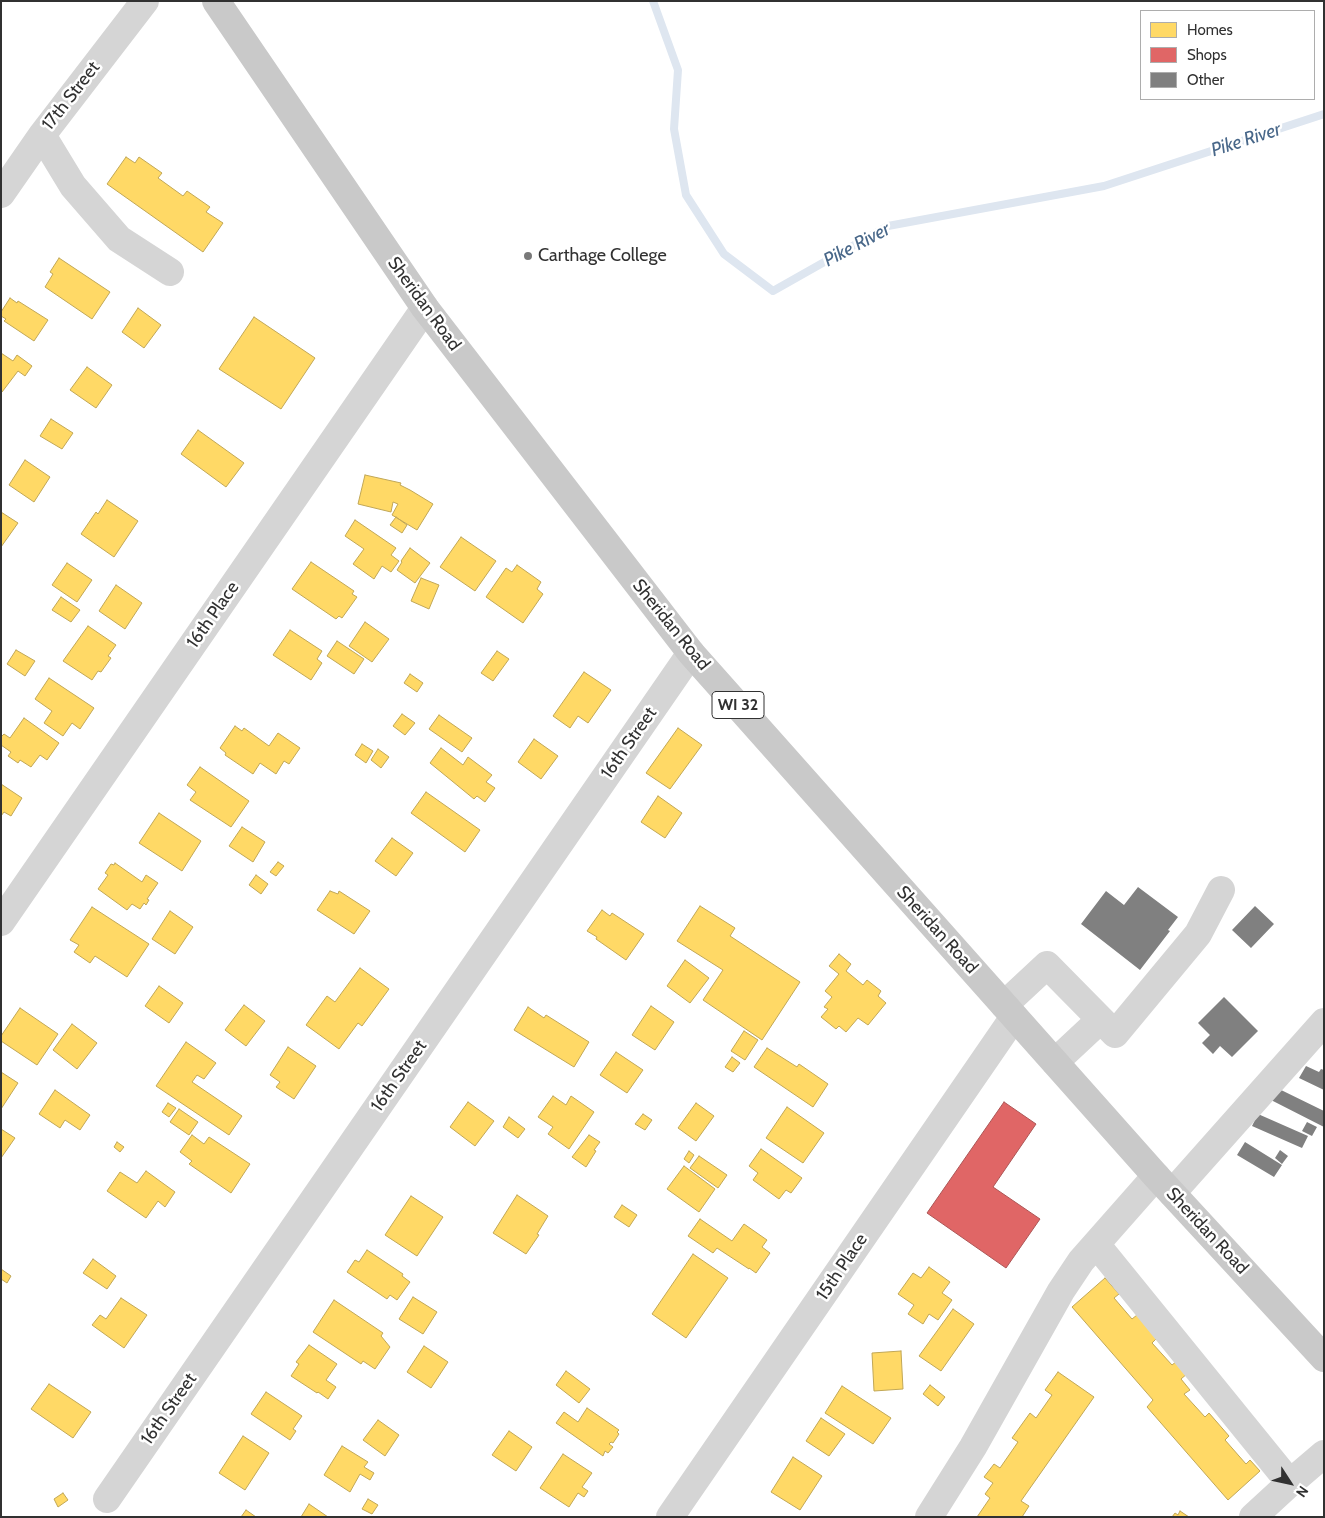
<!DOCTYPE html>
<html>
<head>
<meta charset="utf-8">
<style>
  body { margin:0 }
  #map { position:relative; width:1325px; height:1518px; overflow:hidden; background:#fff; font-family:Cabin,sans-serif }
  canvas { display:block }
  .frame { position:absolute; inset:0; border:2px solid #313131; pointer-events:none }
  .legend { position:absolute; left:1140px; top:10px; width:175px; height:90px; box-sizing:border-box; background:#fff; border:1px solid #adadad; margin:0; padding:6px 9px; list-style:none; font-size:15px; color:#313131 }
  .legend li { display:flex; align-items:center; gap:10px; height:25px }
  .legend b { width:25px; border:1px solid #adadad }
  .north { position:absolute; left:1265px; top:1458px; width:50px; height:50px; -webkit-text-stroke:4px #fff; paint-order:stroke; rotate:125deg; font-size:14px; font-weight:700; line-height:20px; text-align:center; color:#313131 }
  .north::after { content:''; display:block; margin:auto; width:18px; height:22px; background:#313131; clip-path:polygon(50% 0,100% 100%,50% 72%,0 100%) }
</style>
</head>
<body>
<div id="map">
<canvas width="1325" height="1518"></canvas>
<div class="frame"></div>
<ul class="legend">
<li><b style="height:14px;background:#ffd966"></b>Homes</li>
<li><b style="height:14px;background:#e06666"></b>Shops</li>
<li><b style="height:14px;background:#808080"></b>Other</li>
</ul>
<div class="north">N</div>
</div>
<script>
const g = document.querySelector('canvas').getContext('2d');
g.lineJoin = 'round';
function paint(path, color) { g.fillStyle = color; g.fill(path, 'evenodd'); }
const poly = rows => new Path2D(rows.map(r => 'M' + r).join(''));
function trace(path, color, width, dash) { g.strokeStyle = color; g.lineWidth = width; g.lineCap = dash ? 'butt' : 'round'; g.setLineDash(dash || []); g.stroke(path); }
function write(font, color, halo, rows, align = 'center') {
  g.font = font + ' Cabin,sans-serif'; g.lineWidth = 5; g.setLineDash([]); g.textBaseline = 'middle'; g.strokeStyle = halo; g.fillStyle = color; for (const [text, x, y, turn = 0] of rows) {
    g.save(); g.translate(x, y); g.rotate((+turn || 0) * Math.PI / 180); g.textAlign = isNaN(turn) ? turn : align; if (halo) g.strokeText(text, 0, 0); g.fillText(text, 0, 0); g.restore();
  }
}
const homes = poly([
  [126,157,135,163,139,157,162,173,158,178,183,196,187,191,210,207,206,212,223,223,203,252,107,184,126,157],
  [59,258,110,292,92,319,45,287,53,274,50,272,59,258],
  [10,298,17,303,18,301,48,320,34,341,4,321,6,319,1,316,1,312,10,298],
  [138,308,161,325,144,348,122,332,138,308],
  [254,317,315,358,281,409,219,369,254,317],
  [1,353,13,361,17,355,32,366,25,376,18,371,2,392,1,391,1,353],
  [87,367,112,385,96,408,70,390,87,367],
  [51,419,73,433,62,449,40,436,51,419],
  [198,430,244,463,226,487,181,454,198,430],
  [25,460,50,477,34,502,9,485,25,460],
  [365,475,401,483,400,485,410,490,433,504,417,530,392,515,398,504,393,502,391,512,358,504,365,475],
  [107,500,138,521,114,557,81,534,96,512,98,514,107,500],
  [1,512,18,523,1,547,1,512],
  [396,517,407,525,402,533,390,525,396,517],
  [355,520,396,548,391,555,399,561,391,572,382,566,374,579,353,564,364,549,345,536,355,520],
  [461,537,496,561,475,591,440,567,461,537],
  [410,548,430,563,415,583,397,570,402,562,401,561,410,548],
  [311,562,354,591,352,594,357,597,342,618,339,616,336,619,292,589,311,562],
  [67,563,92,580,77,602,52,585,67,563],
  [517,565,541,582,537,589,543,594,523,623,486,597,506,568,512,572,517,565],
  [421,578,439,585,429,609,411,601,421,578],
  [116,585,142,603,125,629,99,611,116,585],
  [61,597,80,610,71,622,52,610,61,597],
  [365,622,389,639,372,662,349,646,365,622],
  [88,626,116,645,108,656,111,658,101,672,98,671,92,680,63,661,88,626],
  [290,630,322,651,317,659,322,663,311,680,273,655,290,630],
  [337,641,364,659,354,674,327,656,337,641],
  [16,650,35,661,25,676,7,664,16,650],
  [497,651,509,659,493,681,481,673,497,651],
  [584,672,611,690,588,723,578,716,570,728,553,716,584,672],
  [410,674,423,683,417,692,404,683,410,674],
  [49,678,94,708,80,729,72,723,63,736,44,723,52,711,35,699,49,678],
  [402,714,415,723,405,735,393,726,402,714],
  [439,715,472,738,462,752,429,729,439,715],
  [24,718,59,743,47,760,40,755,31,767,20,760,18,763,8,756,11,752,1,745,1,737,4,734,10,738,24,718],
  [235,726,242,731,244,728,269,746,278,733,300,748,289,764,284,761,276,774,260,763,253,774,225,755,226,753,220,748,235,726],
  [678,728,702,745,670,789,646,773,678,728],
  [534,739,558,756,541,779,518,762,534,739],
  [362,744,373,751,366,763,355,755,362,744],
  [441,748,463,765,468,757,492,775,486,782,495,788,485,802,477,796,474,799,430,763,441,748],
  [378,749,389,757,381,768,371,760,378,749],
  [200,767,249,801,231,827,190,800,196,792,187,785,200,767],
  [1,784,22,798,11,816,4,812,1,816,1,784],
  [426,792,480,830,465,852,411,813,426,792],
  [658,796,682,813,665,838,641,822,658,796],
  [159,813,201,841,182,871,139,843,159,813],
  [242,827,265,842,253,862,229,846,242,827],
  [392,838,413,853,396,876,375,861,392,838],
  [278,862,284,866,276,876,270,872,278,862],
  [115,863,142,882,146,875,158,883,147,899,149,900,146,905,144,903,140,909,132,904,127,910,98,889,108,875,105,873,111,864,114,865,115,863],
  [256,875,268,884,261,894,249,885,256,875],
  [330,891,338,894,339,891,370,911,354,934,317,910,330,891],
  [700,906,735,928,730,936,800,982,762,1040,703,1000,723,970,677,941,700,906],
  [92,907,149,944,127,977,95,956,90,963,74,952,79,945,70,940,92,907],
  [602,910,610,916,612,913,644,934,626,960,596,939,597,937,587,931,602,910],
  [170,911,193,927,175,954,152,939,170,911],
  [839,954,851,964,846,971,863,985,867,980,881,991,878,996,886,1003,868,1025,858,1018,846,1032,839,1026,836,1029,821,1017,828,1009,824,1007,832,997,825,991,839,974,829,966,839,954],
  [685,960,709,978,690,1003,667,986,685,960],
  [360,968,389,989,362,1026,358,1023,339,1049,306,1025,327,996,335,1002,360,968],
  [159,986,183,1003,169,1023,145,1006,159,986],
  [244,1005,265,1021,246,1046,225,1030,244,1005],
  [651,1006,674,1022,655,1050,632,1035,651,1006],
  [528,1007,544,1018,546,1015,589,1042,574,1067,514,1030,528,1007],
  [20,1008,58,1034,37,1065,1,1041,1,1036,20,1008],
  [72,1024,97,1043,77,1069,53,1050,72,1024],
  [744,1031,758,1040,745,1060,731,1051,744,1031],
  [186,1042,216,1063,204,1079,197,1075,192,1082,242,1116,229,1135,156,1086,186,1042],
  [288,1047,316,1066,294,1099,276,1087,280,1082,270,1075,288,1047],
  [767,1048,797,1067,799,1064,828,1084,813,1107,754,1067,767,1048],
  [616,1052,643,1070,627,1093,600,1075,616,1052],
  [732,1057,740,1063,733,1072,725,1067,732,1057],
  [1,1072,18,1083,1,1109,1,1072],
  [55,1090,90,1115,80,1130,65,1120,60,1128,39,1114,55,1090],
  [553,1096,566,1105,571,1096,594,1112,569,1149,548,1134,553,1127,538,1117,553,1096],
  [468,1102,494,1121,475,1146,450,1127,468,1102],
  [168,1103,176,1108,169,1117,162,1112,168,1103],
  [696,1103,714,1116,696,1141,678,1128,696,1103],
  [787,1107,824,1133,803,1163,766,1138,787,1107],
  [179,1109,198,1122,189,1135,170,1122,179,1109],
  [643,1114,652,1120,645,1130,635,1124,643,1114],
  [509,1117,525,1129,518,1138,503,1127,509,1117],
  [1,1129,15,1138,1,1158,1,1129],
  [192,1135,204,1144,209,1137,250,1164,231,1193,189,1164,192,1161,180,1152,192,1135],
  [589,1135,600,1142,594,1150,596,1151,586,1167,572,1157,589,1135],
  [117,1142,124,1147,120,1152,114,1147,117,1142],
  [761,1149,802,1178,791,1193,786,1190,779,1199,753,1180,758,1173,749,1166,761,1149],
  [689,1151,694,1155,689,1163,684,1159,689,1151],
  [699,1156,727,1175,718,1188,690,1168,699,1156],
  [684,1166,715,1189,699,1212,667,1189,684,1166],
  [146,1171,175,1192,165,1207,158,1201,146,1218,107,1191,120,1172,137,1183,146,1171],
  [517,1195,548,1216,537,1234,539,1235,526,1254,493,1233,517,1195],
  [411,1196,443,1217,417,1256,385,1235,411,1196],
  [622,1205,637,1215,629,1227,614,1217,622,1205],
  [700,1219,732,1241,744,1224,767,1240,762,1247,770,1253,756,1273,749,1268,749,1269,717,1248,713,1253,688,1236,700,1219],
  [367,1250,403,1274,402,1276,410,1282,397,1300,390,1295,387,1299,347,1272,355,1260,359,1262,367,1250],
  [693,1254,728,1278,686,1338,652,1314,693,1254],
  [93,1259,116,1276,107,1289,83,1273,93,1259],
  [929,1267,950,1282,942,1293,952,1300,938,1320,929,1314,923,1324,908,1314,914,1305,898,1294,913,1273,921,1278,929,1267],
  [1,1269,11,1276,7,1283,1,1279,1,1269],
  [1105,1278,1119,1294,1114,1298,1132,1319,1137,1315,1157,1338,1152,1343,1172,1365,1177,1361,1188,1373,1181,1379,1190,1390,1184,1394,1205,1417,1209,1413,1229,1436,1225,1440,1246,1464,1250,1460,1260,1471,1228,1500,1147,1407,1153,1400,1072,1307,1105,1278],
  [413,1297,437,1312,423,1334,399,1319,413,1297],
  [121,1298,147,1315,124,1348,92,1325,100,1315,106,1319,121,1298],
  [334,1300,383,1333,381,1336,390,1347,375,1369,363,1361,361,1364,313,1332,334,1300],
  [953,1309,974,1324,941,1371,919,1356,953,1309],
  [309,1345,337,1364,326,1380,336,1387,328,1399,318,1392,317,1393,291,1376,299,1364,296,1362,309,1345],
  [424,1346,448,1362,431,1388,407,1372,424,1346],
  [901,1351,903,1389,874,1391,872,1353,901,1351],
  [566,1371,590,1389,579,1403,556,1385,566,1371],
  [1058,1372,1094,1397,1021,1501,1029,1506,1022,1517,977,1517,990,1498,985,1494,993,1483,984,1477,994,1464,1000,1468,1018,1442,1012,1438,1030,1413,1036,1418,1052,1395,1045,1390,1058,1372],
  [49,1384,91,1412,73,1438,31,1409,49,1384],
  [930,1385,945,1397,938,1406,923,1394,930,1385],
  [842,1386,891,1418,873,1444,825,1413,842,1386],
  [266,1392,302,1416,293,1429,296,1431,290,1440,251,1414,266,1392],
  [587,1408,619,1430,617,1432,619,1434,613,1443,611,1442,609,1444,613,1447,608,1453,605,1451,603,1456,556,1423,564,1412,578,1422,587,1408],
  [821,1418,845,1434,829,1456,806,1441,821,1418],
  [378,1420,399,1435,385,1456,363,1440,378,1420],
  [509,1431,532,1447,516,1471,492,1455,509,1431],
  [243,1436,269,1453,245,1490,219,1473,243,1436],
  [342,1446,368,1462,364,1467,374,1473,370,1480,360,1474,350,1492,324,1475,342,1446],
  [563,1454,592,1473,582,1487,588,1491,584,1497,578,1493,569,1507,540,1488,563,1454],
  [793,1457,822,1476,800,1510,771,1492,793,1457],
  [63,1493,68,1500,58,1507,54,1499,63,1493],
  [368,1499,378,1505,372,1514,362,1509,368,1499],
  [309,1504,328,1517,301,1517,309,1504],
  [246,1510,256,1517,241,1517,246,1510],
  [1180,1511,1189,1517,1172,1517,1175,1513,1178,1515,1180,1511]
]);
paint(homes, '#ffd966');
trace(homes, '#c1a756', 1);
const shops = poly([
  [1004,1102,1036,1124,993,1187,1040,1219,1006,1268,927,1213,1004,1102]
]);
paint(shops, '#e06666');
trace(shops, '#ac5656', 1);
trace(poly([
  [653,1,678,70,674,129,686,195,724,254,773,291,888,226,1104,186,1324,114]
]), '#dee6f0', 8);
paint(poly([
  [1138,887,1178,917,1168,930,1170,931,1140,970,1081,924,1106,891,1124,905],
  [1255,906,1274,924,1251,948,1232,930],
  [1224,997,1258,1031,1232,1057,1220,1046,1213,1054,1202,1043,1210,1035,1198,1023],
  [1306,1066,1319,1072,1321,1069,1324,1070,1324,1090,1299,1078],
  [1277,1088,1324,1111,1324,1127,1271,1100],
  [1258,1114,1308,1136,1302,1148,1252,1126],
  [1307,1122,1317,1127,1312,1136,1302,1131],
  [1245,1142,1282,1165,1274,1177,1237,1155],
  [1280,1150,1288,1156,1282,1164,1275,1158]
]), '#808080');
trace(poly([
  [42,135,73,186,119,239,170,272],
  [1,194,42,135,145,1],
  [1,922,425,308],
  [1004,1005,1047,965,1115,1034,1198,934,1221,890],
  [1055,1062,1100,1020],
  [1172,1193,1324,1022],
  [1096,1244,1290,1483],
  [107,1499,691,653],
  [670,1517,1014,1017],
  [929,1517,973,1447,1061,1291,1081,1261,1156,1176],
  [1253,1517,1290,1483,1324,1454]
]), '#d5d5d5', 28);
trace(poly([
  [216,1,425,308,691,653,1156,1176,1324,1358]
]), '#c9c9c9', 28);
for (const [x, y, r, color] of [
  [528,256,5,"#797979"]
]) { const dot = new Path2D(); dot.arc(x, y, r, 0, 2 * Math.PI); g.fillStyle = color; g.fill(dot); trace(dot, '#fff', 2); }
for (const [x, y, w] of [
  [738,705,52]
]) { const box = new Path2D(); box.roundRect(x - w / 2, y - 13.5, w, 27, 4); g.fillStyle = '#fff'; g.fill(box); trace(box, '#313131', 1); }
write('bold 16px', '#313131', null, [
  ["WI 32",738,705]
]);
write('18px', '#313131', '#fff', [
  ["17th Street",71,96,-52],
  ["Sheridan Road",424,304,54],
  ["16th Place",213,615,-55],
  ["Sheridan Road",671,625,51],
  ["16th Street",629,743,-55],
  ["Sheridan Road",937,930,48],
  ["16th Street",399,1076,-55],
  ["Sheridan Road",1207,1231,47],
  ["15th Place",842,1267,-56],
  ["16th Street",169,1409,-55]
]);
write('18px', '#313131', '#fff', [
  ["Carthage College",538,256]
], 'left');
write('italic 19px', '#486789', '#fff', [
  ["Pike River",1246,140,-18],
  ["Pike River",857,245,-28]
]);
</script>
</body>
</html>
